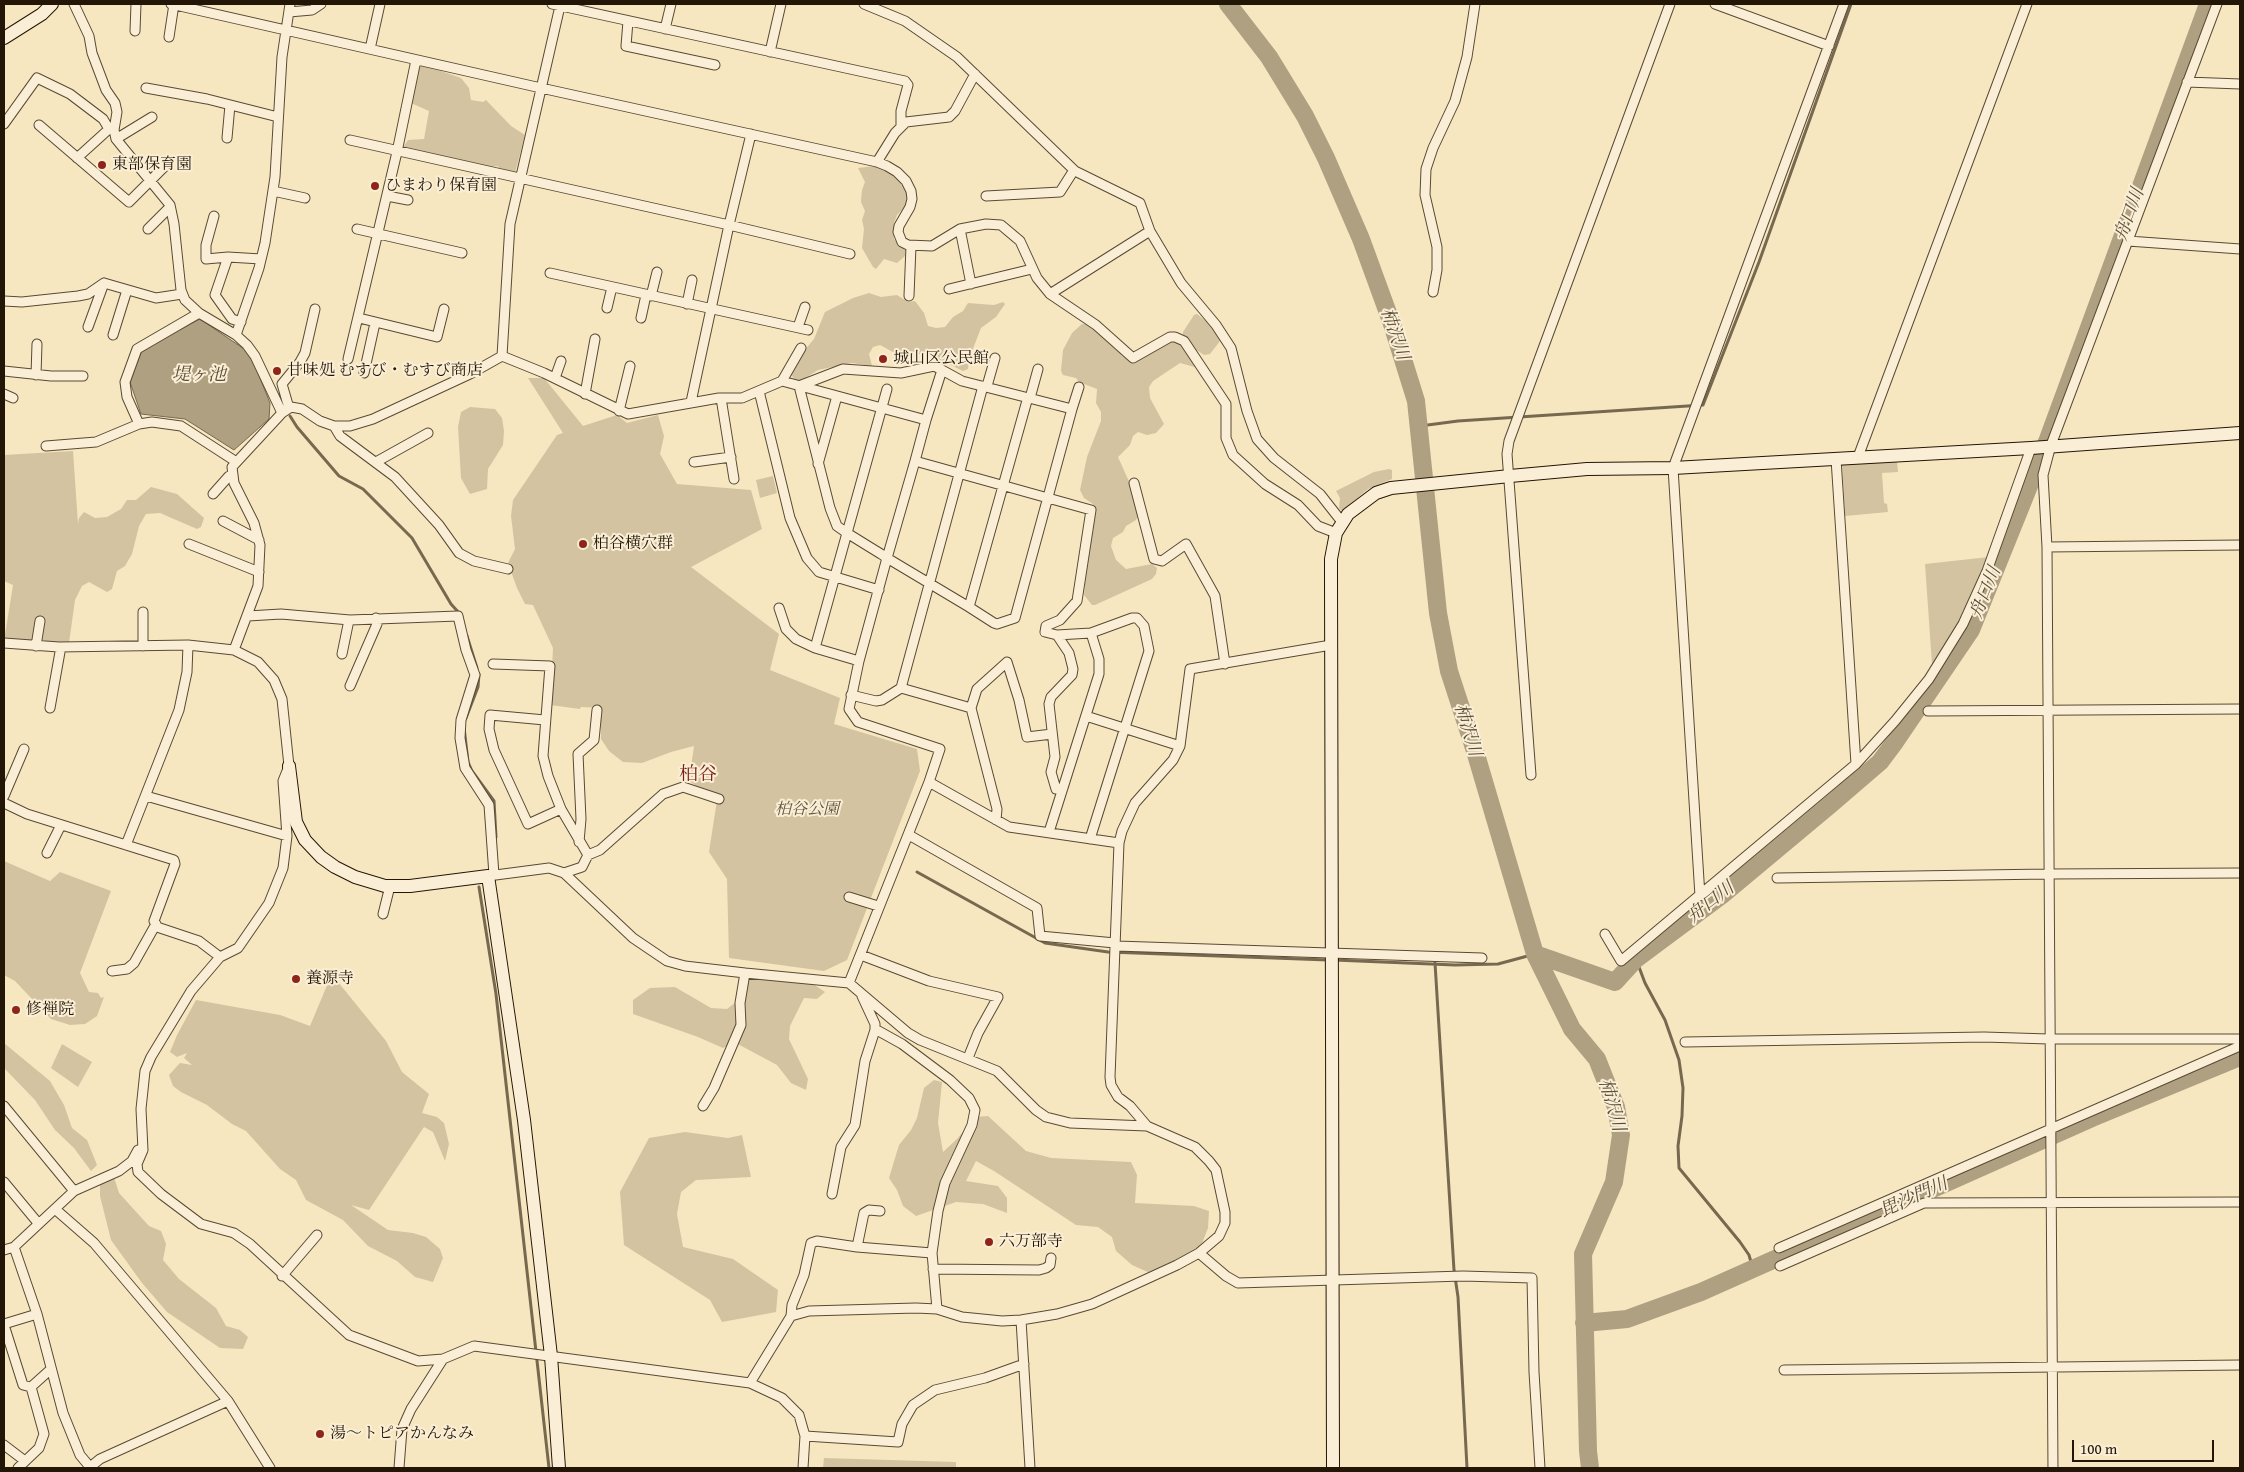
<!DOCTYPE html>
<html>
<head>
<meta charset="utf-8">
<style>
  body { margin:0 }
  #map { position:relative; width:2244px; height:1472px; overflow:hidden; background:#f7e7c0; font-family:"Gentium Book Plus",serif }
  canvas { display:block }
  .frame { position:absolute; inset:0; border:5px solid #231606; pointer-events:none }
  .scale { position:absolute; left:2072px; top:1440px; width:142px; height:22px; box-sizing:border-box; border:2px solid #231606; border-top:0; padding-left:6px; font-size:15px; line-height:18px; white-space:nowrap; color:#231606; -webkit-text-stroke:4px #faefd6; paint-order:stroke }
</style>
</head>
<body>
<div id="map">
<canvas width="2244" height="1472"></canvas>
<div class="frame"></div>
<div class="scale">100 m</div>
</div>
<script>
const g = document.querySelector('canvas').getContext('2d');
g.lineJoin = 'round';
function paint(path, color) { g.fillStyle = color; g.fill(path, 'evenodd'); }
const poly = rows => new Path2D(rows.map(r => 'M' + r).join(''));
function trace(path, color, width, dash) { g.strokeStyle = color; g.lineWidth = width; g.lineCap = dash ? 'butt' : 'round'; g.setLineDash(dash || []); g.stroke(path); }
function write(font, color, halo, rows, align = 'center') {
  g.font = font + ' "Gentium Book Plus","Noto Serif JP",serif'; g.lineWidth = 4; g.setLineDash([]); g.textBaseline = 'middle'; g.strokeStyle = halo; g.fillStyle = color; for (const [text, x, y, turn = 0] of rows) {
    g.save(); g.translate(x, y); g.rotate((+turn || 0) * Math.PI / 180); g.textAlign = isNaN(turn) ? turn : align; if (halo) g.strokeText(text, 0, 0); g.fillText(text, 0, 0); g.restore();
  }
}
paint(poly([
  [418,63,461,78,469,88,471,100,483,102,486,100,511,126,525,135,515,173,499,170,498,166,491,167,487,170,404,151,404,146,408,140,424,139,429,111,411,103],
  [874,166,893,174,910,195,906,206,897,215,894,223,894,239,906,251,905,256,897,263,884,259,876,269,873,267,862,248,864,229,862,220,865,211,861,202,862,190,865,182,858,168],
  [869,293,881,297,897,295,908,302,915,301,924,313,928,326,936,328,945,327,953,317,963,311,968,303,994,305,1003,302,1005,304,996,317,981,328,969,359,968,369,963,371,936,358,920,354,913,358,906,359,880,345,873,347,869,354,872,366,852,363,818,370,802,380,797,382,791,375,804,351,814,339,825,312,853,298],
  [1197,314,1211,325,1220,341,1210,354,1204,355,1195,349,1183,337,1183,332,1194,315],
  [1082,324,1086,324,1117,346,1122,356,1136,361,1174,340,1181,342,1198,368,1180,363,1153,381,1149,387,1150,398,1164,424,1156,433,1147,435,1138,432,1133,436,1130,445,1118,457,1131,486,1139,514,1136,520,1126,526,1123,532,1113,538,1111,546,1116,560,1126,569,1152,564,1157,568,1156,574,1152,579,1095,605,1092,605,1084,595,1088,549,1093,532,1092,526,1094,512,1093,504,1084,498,1080,490,1087,457,1101,421,1101,412,1096,403,1097,389,1079,382,1076,378,1063,375,1061,371,1063,350,1072,333],
  [528,378,544,378,583,426,617,415,627,423,658,415,664,436,660,454,677,484,751,490,762,529,691,567,779,634,770,670,840,698,834,724,917,749,920,771,847,960,824,971,729,958,727,879,709,852,717,800,689,781,694,746,671,752,642,763,623,762,609,751,601,739,601,708,581,707,580,709,550,705,553,648,533,605,525,604,517,588,508,563,515,549,511,516,513,500,557,435,563,433],
  [470,407,495,409,502,418,504,431,503,445,488,469,487,489,470,494,461,478,458,427,461,412],
  [73,451,78,524,79,518,84,512,95,518,107,517,121,509,127,500,136,500,151,487,177,494,204,518,201,527,197,529,160,513,146,514,139,526,132,554,125,566,117,571,112,589,107,592,89,582,82,586,75,600,69,643,4,641,13,585,4,581,4,455],
  [1897,461,1898,472,1882,473,1884,503,1887,504,1888,512,1845,516,1842,464],
  [1389,469,1392,470,1392,479,1368,489,1342,511,1339,508,1340,498,1336,491,1374,472],
  [773,476,777,493,760,498,756,480],
  [1989,557,1969,602,1935,664,1932,664,1925,564],
  [4,861,50,881,60,872,111,891,80,973,89,992,98,993,101,998,104,997,97,1016,85,1024,70,1025,51,1019,15,981,4,975,5,947,4,947],
  [744,978,789,978,813,984,825,992,817,999,804,998,790,1026,789,1039,808,1079,806,1090,791,1083,777,1065,734,1042,723,1048,698,1037,633,1014,633,1000,650,988,675,987,711,1008,727,1009,740,999],
  [338,982,386,1041,402,1072,429,1094,422,1113,437,1117,444,1123,449,1144,445,1161,433,1132,424,1127,369,1210,351,1205,388,1230,413,1233,426,1237,440,1249,443,1258,433,1282,415,1277,397,1261,368,1246,343,1220,306,1200,296,1180,280,1169,246,1131,232,1124,207,1105,181,1092,173,1086,169,1075,180,1063,192,1065,184,1058,187,1053,177,1057,170,1052,177,1035,196,1000,280,1015,310,1026,328,983],
  [4,1043,50,1081,64,1105,72,1128,87,1140,97,1165,91,1171,74,1148,55,1130,35,1100,4,1068],
  [62,1044,92,1062,78,1087,51,1068],
  [934,1080,942,1082,938,1123,943,1152,957,1139,975,1117,988,1116,1026,1151,1051,1158,1131,1162,1137,1175,1135,1203,1194,1206,1209,1211,1208,1228,1201,1246,1168,1266,1150,1273,1132,1265,1116,1251,1112,1237,1098,1227,1076,1225,994,1171,976,1161,966,1181,998,1186,1007,1198,1007,1213,983,1204,956,1202,916,1216,903,1206,897,1190,889,1178,899,1145,911,1130,917,1118,924,1088],
  [685,1132,728,1138,742,1135,751,1177,696,1180,681,1192,677,1214,683,1247,733,1259,778,1290,776,1312,722,1322,710,1300,624,1245,620,1192,649,1138],
  [113,1174,119,1193,149,1226,161,1231,166,1244,163,1260,179,1279,216,1308,226,1326,240,1330,248,1337,243,1349,220,1348,167,1312,142,1283,111,1240,100,1196,100,1179],
  [824,1458,956,1462,956,1468,823,1468]
]), '#d3c3a0');
const water = poly([
  [200,319,250,353,270,403,269,419,234,450,185,419,141,414,130,382,142,350,200,319]
]);
paint(water, '#afa081');
trace(water, '#776950', 1);
trace(poly([
  [290,416,297,427,339,476,363,489,412,538,451,604,460,614],
  [1420,426,1458,421,1703,405,1759,262,1851,4],
  [467,636,477,668],
  [466,718,478,687,479,674],
  [464,727,468,762,472,771,494,801,496,837],
  [917,872,1045,943,1108,952,1328,960],
  [479,887,496,994,549,1468],
  [1636,959,1645,983,1665,1020,1679,1060,1683,1088,1682,1116,1678,1146,1679,1168,1740,1242,1749,1255,1753,1269],
  [1334,960,1455,965,1498,964,1535,954],
  [1435,963,1454,1270,1458,1297,1467,1468]
]), '#776950', 3);
trace(poly([
  [1228,4,1269,57,1305,116,1326,158,1361,239,1392,324,1416,401,1438,613,1449,671,1475,751,1535,954,1572,1029,1597,1059,1616,1107,1621,1135,1614,1182,1583,1254,1588,1451,1590,1468],
  [1535,954,1615,982,1636,959,1722,895,1831,804,1880,762,1895,742,1971,630,2048,439,2208,4],
  [1584,1323,1627,1319,1701,1292,2092,1118,2240,1057]
]), '#afa081', 18);
const street = poly([
  [74,4,89,36,92,53,106,90,115,103,117,112,114,130,116,139,170,205,174,224,181,290,185,300,199,313,236,335,247,345,255,356,282,413],
  [171,4,541,88,877,162,887,166,897,172,906,181,911,191,912,199,910,207,899,226,898,232,902,242,908,245,932,246,960,229,986,224,1001,225,1020,241,1037,278,1050,294,1096,325,1133,358,1170,337,1175,337,1184,341,1226,404,1226,438,1233,455,1265,484,1298,505,1318,526,1336,533],
  [552,4,905,81,908,85,901,111,901,126],
  [864,4,905,21,957,57,1075,171,1140,203,1150,231,1181,283,1216,325,1231,348,1247,411,1257,439,1274,458,1320,494,1342,522],
  [1715,4,1829,46],
  [289,12,312,10,321,4],
  [628,21,626,46,715,65],
  [665,29,671,4],
  [135,31,136,4],
  [169,37,174,4],
  [370,49,380,4],
  [770,52,781,4],
  [2187,82,2240,84],
  [146,88,207,99,278,117],
  [4,124,37,78,70,94,103,119,109,129,114,130],
  [39,125,129,202,167,164],
  [227,138,230,105],
  [116,139,152,117],
  [350,140,729,225,850,254],
  [77,158,109,129],
  [877,162,895,133,906,122,949,117,955,111,975,74],
  [273,191,305,198],
  [387,196,408,200],
  [986,196,1060,192,1074,170],
  [214,216,206,245,206,259,228,257],
  [148,229,170,207],
  [357,229,462,253],
  [960,229,971,284],
  [2128,241,2240,249],
  [550,273,808,330],
  [949,289,1032,269],
  [1433,292,1437,270,1437,247,1425,195,1426,169,1433,148,1455,101,1467,57,1475,4],
  [1050,294,1150,231],
  [651,296,657,272],
  [909,296,911,246],
  [4,301,22,302,78,296,88,294,104,283,156,298,182,294],
  [687,304,692,280],
  [607,308,612,287],
  [199,313,137,349,125,382,127,397,139,424,152,422,181,426,235,461],
  [359,318,437,337,444,309],
  [641,318,646,295],
  [241,322,232,319,215,295,228,257,261,259],
  [88,327,104,283],
  [798,327,805,307],
  [113,335,127,290],
  [236,335,259,268,265,243,275,177,282,57,290,4],
  [502,356,510,224,560,6],
  [348,359,397,152,416,60],
  [4,371,51,376,83,376],
  [364,373,375,323],
  [36,375,37,344],
  [555,378,561,361],
  [782,381,801,348],
  [987,386,995,358],
  [887,389,847,533,837,526,830,508,799,386,843,369,901,373,934,366,942,370],
  [759,391,790,518,807,558,819,572,879,590],
  [4,394,13,398],
  [585,394,595,339],
  [721,398,734,479],
  [1030,398,1038,369],
  [691,402,729,225,751,134],
  [289,408,282,384,300,362,305,353,315,309],
  [1072,409,1079,387],
  [619,411,630,366],
  [334,426,350,426,373,419,470,374,502,356,544,373,628,414,719,398,742,398,782,381,926,420],
  [46,446,96,442,139,424],
  [1858,457,2027,4],
  [1836,459,1856,764],
  [915,461,1091,510,1077,601,1060,620,1046,626,1045,632,1057,635,1091,633,1132,618,1137,618,1144,626,1149,651,1090,839],
  [376,462,428,433],
  [694,462,731,457],
  [818,464,837,396],
  [1134,483,1154,559,1162,561,1186,544,1215,596,1225,664],
  [213,494,229,476,233,475],
  [223,521,259,540],
  [189,544,259,572],
  [2047,547,2240,545],
  [969,607,1028,397],
  [779,608,786,629,796,639,815,648],
  [248,616,281,614,350,620,458,616,466,650,475,675,461,720,460,738,465,768,489,805,494,875],
  [1057,635,1069,653,1073,669,1072,675,1051,697,1049,704,1055,757,1051,772,1056,789,1063,788],
  [4,643,59,647,188,645,234,650,258,662,274,680,282,699,289,766,283,781,287,836,283,868,269,903,238,948,220,957,191,991,151,1057,145,1071,141,1109,143,1150,137,1164,138,1172,161,1194,201,1224,234,1233,250,1244,349,1335,418,1361,443,1359,474,1346,750,1383,782,1398,799,1415,805,1436,803,1468],
  [36,646,40,621],
  [143,646,143,612],
  [234,650,258,586,260,545,254,523,234,483,232,467,282,413,291,407,302,409,320,421,334,426,340,436,348,442,395,477,439,525,459,553,474,561,508,569],
  [342,654,349,620],
  [493,664,550,666,543,756,548,776,561,809,528,824,494,750,489,729,490,715,545,720],
  [350,686,377,624,376,618],
  [901,688,971,708],
  [851,695,876,701,882,700,901,688,983,386],
  [50,708,60,652,59,647],
  [1928,711,2240,709],
  [1086,716,1180,746],
  [1531,775,1507,454,1509,441,1670,4],
  [929,782,1009,827,1119,843],
  [4,796,24,749],
  [146,796,287,836],
  [4,803,27,814,174,860,175,864,154,921,157,927,199,941,220,957],
  [561,809,588,855,582,867,564,873],
  [996,820,997,809,971,708,977,689,1007,662,1019,700,1027,737,1052,734],
  [1049,832,1099,674,1099,659,1091,633],
  [909,835,1037,908,1040,936,1115,943],
  [579,842,581,819,578,754,594,740,597,710],
  [126,845,179,710,187,672,188,645],
  [47,853,61,825],
  [588,855,600,850,663,794,683,787,719,799],
  [488,876,549,868,564,873,633,938,667,961,685,966,745,973,849,983,908,1033,920,1040,997,1071,1036,1110,1046,1117,1070,1123,1147,1126,1195,1147,1209,1161,1216,1170,1225,1212,1225,1223,1219,1236,1199,1253,1177,1265,1092,1304,1057,1314,1021,1320,1002,1321,962,1317,937,1309,916,1308,809,1311,791,1316],
  [1777,878,2048,874,2240,873],
  [1700,896,1673,468,1844,4],
  [849,897,878,906],
  [383,914,390,886],
  [1605,934,1621,961,1856,764,1895,721,1929,679,1963,624,1987,571,2031,448],
  [1116,946,1482,958],
  [861,955,929,981,998,997,978,1033,968,1058],
  [112,971,127,969,134,963,156,924],
  [849,983,929,782,940,749,858,722,849,709,859,661,887,558,915,461,926,420,942,370,962,381,1072,409,1015,618,997,624,994,623,969,607,887,558,881,554,868,546,847,533,815,648,859,661],
  [875,1029,902,1044,950,1080,969,1098,975,1110,972,1125,945,1183,938,1211,932,1253,937,1309],
  [1685,1042,1984,1037,2049,1039,2240,1039],
  [4,1106,74,1191],
  [703,1106,714,1088,741,1025,740,1003,745,973],
  [1147,1126,1130,1106,1118,1097,1111,1085,1110,1077,1119,843,1122,831,1135,803,1173,760,1180,746,1190,669,1331,645],
  [4,1182,38,1223],
  [832,1194,841,1147,855,1125,865,1061,875,1030,875,1024,862,996],
  [55,1209,94,1243,228,1401,270,1468],
  [14,1247,37,1314,63,1413,80,1455,90,1467],
  [857,1247,864,1213,869,1210,880,1211],
  [1779,1248,2240,1046],
  [4,1250,14,1247,74,1191,119,1171,132,1161,138,1150],
  [1199,1253,1226,1276,1238,1283,1463,1276,1532,1278,1534,1372,1540,1468],
  [1780,1266,1924,1203,2240,1202],
  [933,1269,1039,1270,1046,1268,1050,1265,1051,1258],
  [282,1276,317,1235],
  [1021,1320,1030,1468],
  [4,1324,37,1314],
  [4,1325,23,1385,31,1387],
  [1784,1370,2240,1365],
  [750,1383,791,1316,792,1305,804,1275,811,1243,817,1241,857,1247,932,1253],
  [805,1436,898,1442,902,1424,913,1405,935,1390,985,1378,1024,1364],
  [4,1445,25,1461],
  [18,1468,39,1448,44,1434,31,1387,51,1369],
  [89,1468,100,1459,228,1401],
  [399,1468,402,1429,411,1409,443,1359],
  [2053,1468,2047,547,2043,475,2051,445,2217,4]
]);
const secondary = poly([
  [4,38,42,14,52,4],
  [289,766,296,822,305,840,321,857,335,867,355,877,385,886,410,886,488,876,524,1120,551,1356,559,1468],
  [1333,1468,1331,577,1331,559,1336,533,1348,514,1376,493,1391,488,1510,476,1587,469,1673,468,2031,448,2240,433]
]);
trace(street, '#584a34', 11);
trace(secondary, '#231606', 14);
trace(street, '#faefd6', 9);
trace(secondary, '#faefd6', 12);
for (const [x, y, r, color] of [
  [102,165,5,"#8f2418"],
  [375,186,5,"#8f2418"],
  [883,359,5,"#8f2418"],
  [277,371,5,"#8f2418"],
  [583,544,5,"#8f2418"],
  [296,979,5,"#8f2418"],
  [16,1010,5,"#8f2418"],
  [989,1242,5,"#8f2418"],
  [320,1434,5,"#8f2418"]
]) { const dot = new Path2D(); dot.arc(x, y, r, 0, 2 * Math.PI); g.fillStyle = color; g.fill(dot); trace(dot, '#faefd6', 2); }
write('16px', '#231606', '#faefd6', [
  ["東部保育園",112,165],
  ["ひまわり保育園",385,186],
  ["城山区公民館",893,359],
  ["甘味処 むすび・むすび商店",287,371],
  ["柏谷横穴群",593,544],
  ["養源寺",306,979],
  ["修禅院",26,1010],
  ["六万部寺",999,1242],
  ["湯～トピアかんなみ",330,1434]
], 'left');
write('italic 16px', '#61533c', '#faefd6', [
  ["柏谷公園",807,810]
]);
write('italic 18px', '#5b4d37', '#faefd6', [
  ["舟口川",2130,215,-70],
  ["柿沢川",1394,334,71],
  ["堤ヶ池",199,375],
  ["舟口川",1986,593,-68],
  ["柿沢川",1467,730,73],
  ["舟口川",1711,903,-38],
  ["柿沢川",1611,1105,74],
  ["毘沙門川",1914,1198,-24]
]);
write('19px', '#7a1f14', '#faefd6', [
  ["柏谷",698,775]
]);
</script>
</body>
</html>
